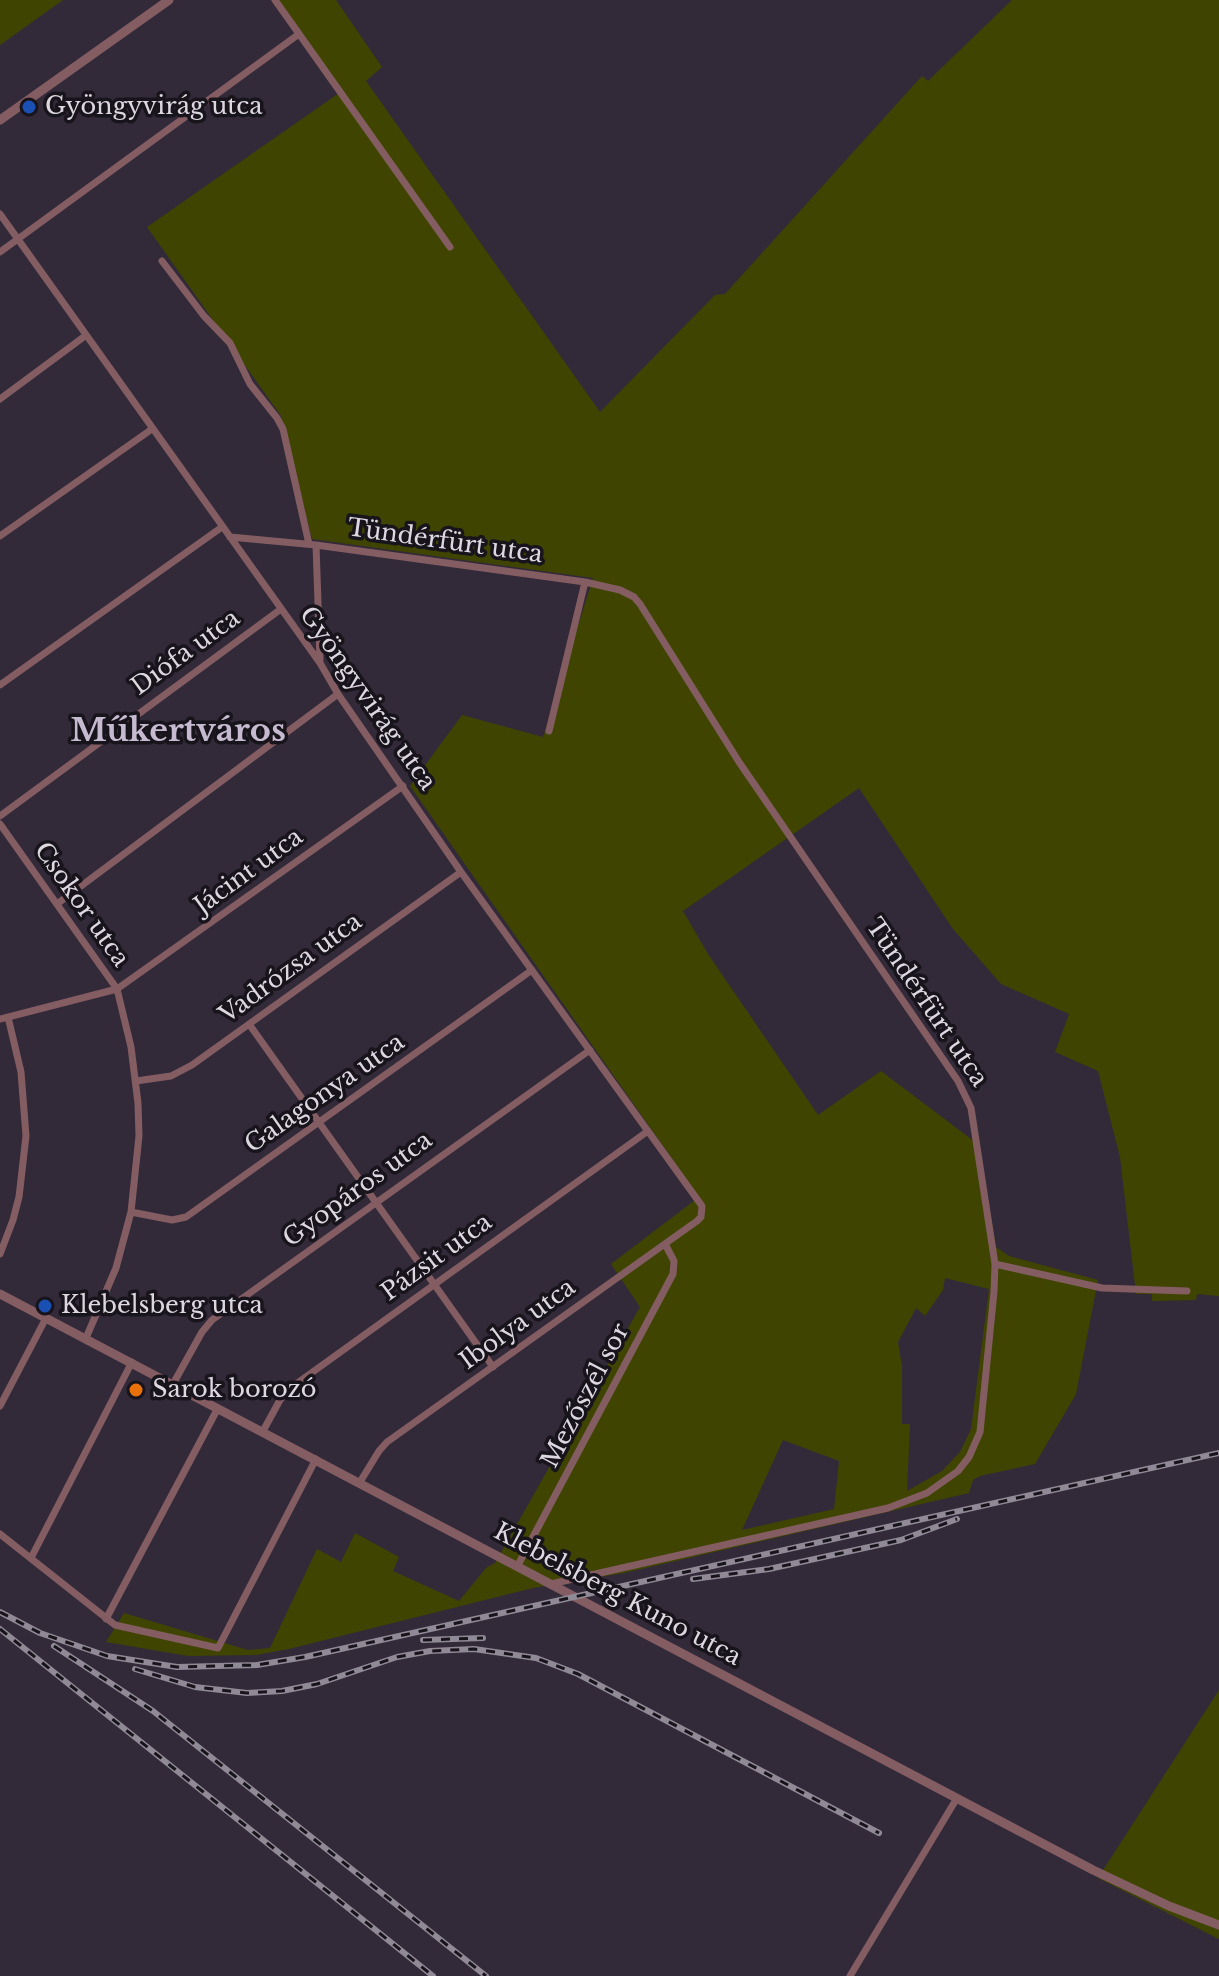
<!DOCTYPE html>
<html>
<head>
<meta charset="utf-8">
<style>
  body { margin:0 }
  canvas { display:block; background:#322939 }
</style>
</head>
<body>
<canvas width="1219" height="1976"></canvas>
<script>
const g = document.querySelector('canvas').getContext('2d');
g.lineJoin = 'round';
function paint(path, color) { g.fillStyle = color; g.fill(path, 'evenodd'); }
const poly = rows => new Path2D(rows.map(r => 'M' + r).join(''));
function trace(path, color, width, dash) { g.strokeStyle = color; g.lineWidth = width; g.lineCap = dash ? 'butt' : 'round'; g.setLineDash(dash || []); g.stroke(path); }
function write(font, color, halo, rows, align = 'center') {
  g.font = font + ' "Libre Baskerville",serif'; g.lineWidth = 7; g.setLineDash([]); g.textBaseline = 'middle'; g.strokeStyle = halo; g.fillStyle = color; for (const [text, x, y, turn = 0] of rows) {
    g.save(); g.translate(x, y); g.rotate((+turn || 0) * Math.PI / 180); g.textAlign = isNaN(turn) ? turn : align; if (halo) g.strokeText(text, 0, 0); g.fillText(text, 0, 0); g.restore();
  }
}
paint(poly([
  [0,0,63,0,0,45],
  [278,0,336,0,382,67,366,81,600,412,715,295,725,294,922,76,928,81,1012,0,1219,0,1219,1296,1197,1294,1196,1300,1152,1301,1152,1294,1136,1294,1120,1157,1098,1071,1055,1052,1069,1014,1001,984,953,929,859,788,683,911,708,954,818,1115,881,1071,979,1145,996,1247,1009,1256,1098,1280,1076,1394,1035,1464,980,1476,973,1480,969,1493,624,1573,533,1588,289,1649,256,1655,188,1656,106,1642,124,1613,248,1650,270,1648,317,1549,341,1562,355,1533,399,1557,393,1571,459,1601,486,1568,495,1563,640,1307,611,1264,699,1197,410,786,462,715,543,737,593,578,312,539,281,416,147,227,342,91],
  [945,1278,989,1289,971,1429,960,1452,942,1471,907,1491,910,1424,902,1424,902,1367,898,1342,916,1308,925,1316,943,1290],
  [783,1440,839,1461,834,1509,742,1530],
  [1219,1690,1219,1939,1098,1878]
]), '#3f4501');
trace(poly([
  [275,0,450,247],
  [0,214,320,663,338,694,461,872,702,1206,701,1217,697,1221,387,1442,379,1451,360,1482],
  [0,252,299,34],
  [162,261,204,316,230,343,250,384,277,418,283,429,309,544],
  [0,399,85,336],
  [0,536,152,429],
  [230,537,316,545,585,582,620,590,634,597,640,604,739,762,958,1081,971,1108,995,1264,994,1292,980,1432,969,1457,958,1471,927,1493,888,1508,551,1584],
  [316,545,320,661],
  [0,685,222,527],
  [549,731,585,582],
  [0,816,281,609],
  [0,824,117,989,131,1047,138,1103,139,1136,131,1212,116,1268,86,1338],
  [57,904,338,694],
  [0,1019,117,989,403,786],
  [249,1024,493,1367],
  [136,1081,171,1076,192,1065,461,872],
  [131,1212,172,1220,186,1217,532,970],
  [0,1254,13,1220,19,1197,26,1136,21,1072,8,1017],
  [995,1264,1102,1288,1187,1291],
  [173,1384,202,1332,212,1320,590,1050],
  [0,1406,46,1318],
  [263,1431,280,1400,289,1389,648,1131],
  [0,1534,115,1625,218,1648,316,1459],
  [31,1558,132,1362],
  [518,1565,673,1274,674,1261,665,1244],
  [106,1619,218,1408],
  [850,1976,957,1798]
]), '#845d62', 7);
trace(poly([
  [0,120,169,0],
  [0,1294,1093,1870,1169,1906,1219,1925]
]), '#845d62', 9);
const rail = poly([
  [693,1579,769,1569,901,1540,957,1519],
  [0,1612,40,1633,107,1656,177,1667,257,1665,305,1657,1219,1453],
  [0,1629,433,1976],
  [423,1640,483,1638],
  [54,1646,153,1711,486,1976],
  [135,1669,195,1687,247,1693,282,1691,317,1684,397,1657,430,1651,474,1649,536,1658,578,1674,879,1833]
]);
trace(rail, '#908996', 6);
trace(rail, '#18141b', 3, [9]);
for (const [x, y, r, color] of [
  [29,107,8,"#1a4fb4"],
  [45,1306,8,"#1a4fb4"],
  [136,1390,8,"#e8710a"]
]) { const dot = new Path2D(); dot.arc(x, y, r, 0, 2 * Math.PI); g.fillStyle = color; g.fill(dot); trace(dot, '#18141b', 3); }
write('24px', '#ddd7e2', '#18141b', [
  ["Gyöngyvirág utca",45,107],
  ["Klebelsberg utca",61,1306],
  ["Sarok borozó",152,1390]
], 'left');
write('24px', '#ddd7e2', '#18141b', [
  ["Tündérfürt utca",445,542,8],
  ["Diófa utca",186,653,-36],
  ["Gyöngyvirág utca",367,699,55],
  ["Jácint utca",249,872,-36],
  ["Csokor utca",81,905,55],
  ["Vadrózsa utca",291,969,-36],
  ["Tündérfürt utca",926,1003,56],
  ["Galagonya utca",325,1094,-35],
  ["Gyopáros utca",358,1190,-36],
  ["Pázsit utca",437,1258,-36],
  ["Ibolya utca",518,1325,-36],
  ["Mezőszél sor",586,1396,-62],
  ["Klebelsberg Kuno utca",617,1595,28]
]);
write('bold 32px', '#c5bacf', '#18141b', [
  ["Műkertváros",178,732]
]);
</script>
</body>
</html>
